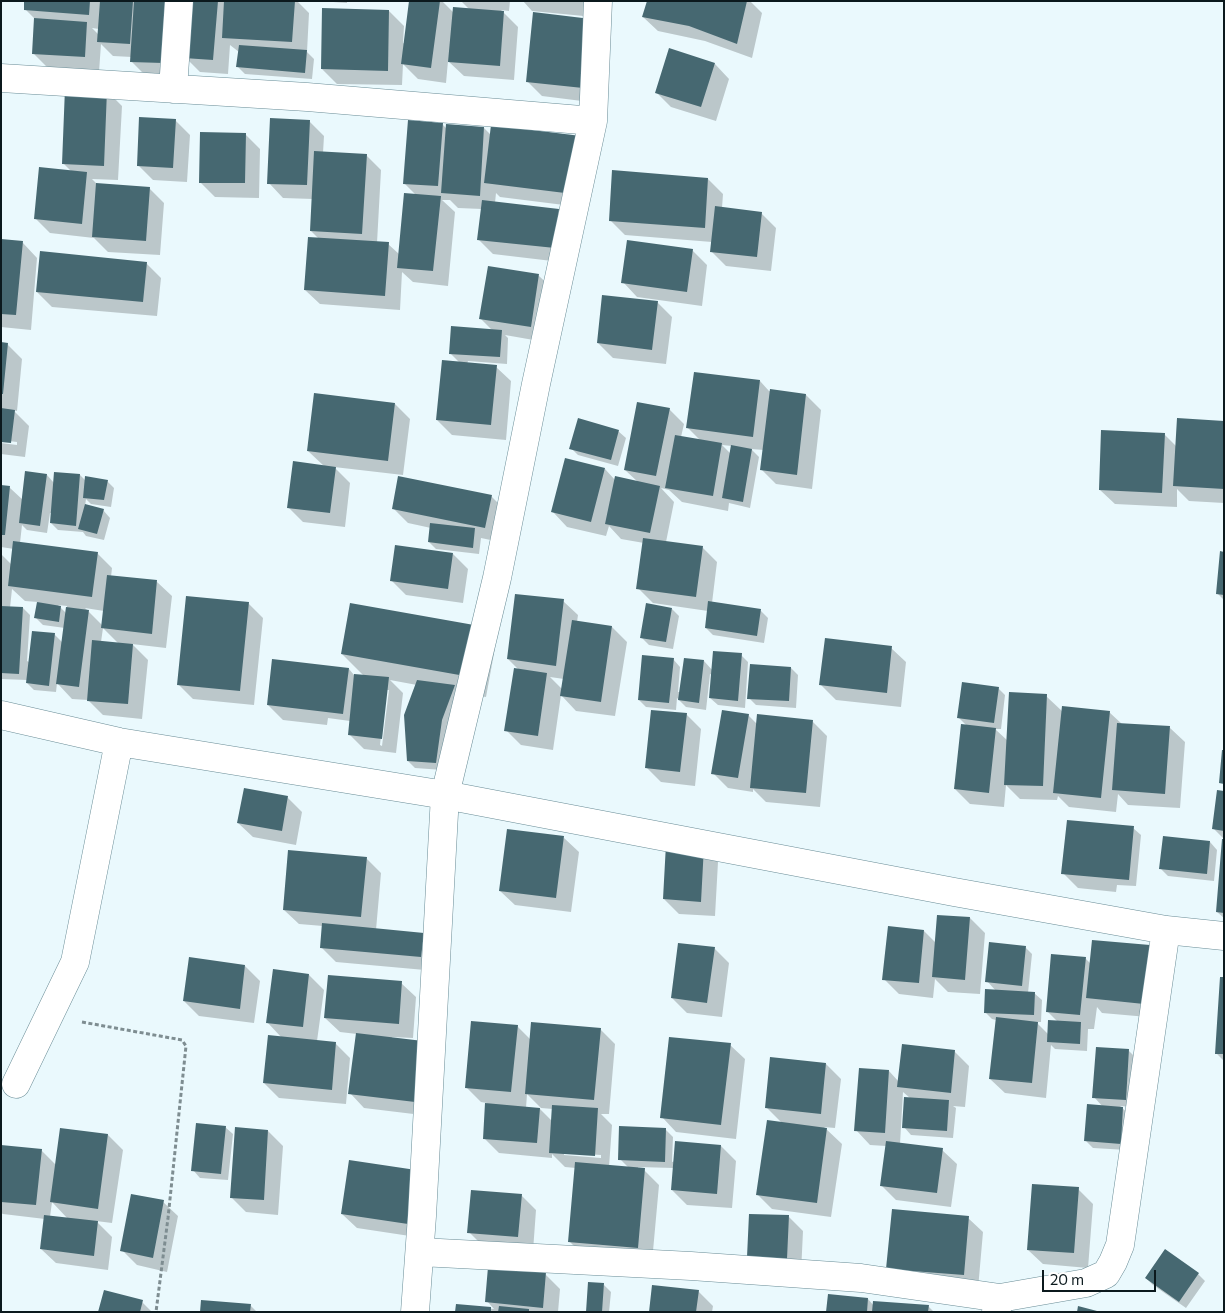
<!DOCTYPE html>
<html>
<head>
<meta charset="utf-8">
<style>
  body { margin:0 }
  #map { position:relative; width:1225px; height:1313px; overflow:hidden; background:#eaf9fd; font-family:Commissioner,sans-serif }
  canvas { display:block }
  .frame { position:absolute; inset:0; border:2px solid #0b191d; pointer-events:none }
  .scale { position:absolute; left:1042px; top:1270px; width:114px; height:22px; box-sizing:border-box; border:2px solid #0b191d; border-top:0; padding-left:6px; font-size:15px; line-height:18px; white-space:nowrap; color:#0b191d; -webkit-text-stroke:4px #fff; paint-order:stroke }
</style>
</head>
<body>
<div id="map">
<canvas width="1225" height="1313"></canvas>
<div class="frame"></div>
<div class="scale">20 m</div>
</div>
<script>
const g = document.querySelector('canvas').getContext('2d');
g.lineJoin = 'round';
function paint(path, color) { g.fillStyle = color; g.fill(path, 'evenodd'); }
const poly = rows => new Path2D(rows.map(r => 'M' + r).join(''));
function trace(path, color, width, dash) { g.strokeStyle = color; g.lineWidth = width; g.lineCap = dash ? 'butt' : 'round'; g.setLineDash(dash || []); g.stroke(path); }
paint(poly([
  [26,1,182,1,178,78,146,76,131,61,132,57,113,56,101,44,99,72,49,69,34,54,36,20,25,9],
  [92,28,99,29,99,35],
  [190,1,297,1,309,13,307,52,314,59,312,79,245,74,238,67,239,52,230,45,228,74,200,72,186,58],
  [319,1,347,1,347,3],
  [410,1,442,1,453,12,469,9,461,1,510,1,509,11,501,10,518,27,514,80,464,76,448,61,446,83,418,79,403,64,402,85,337,84,322,69,389,11,404,26,403,43,405,44],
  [523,1,595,1,594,17,532,11],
  [648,1,750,1,762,13,752,58,705,41,658,31,643,17],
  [534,14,598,103,542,96,527,81],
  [715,64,729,79,716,121,671,107,656,92],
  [107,91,122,106,118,180,92,179,97,184,149,188,164,203,160,255,108,252,94,238,50,233,35,218,72,172,63,163],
  [175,120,190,135,187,182,153,180,138,165],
  [309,121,324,136,323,153,366,155,381,170,377,243,388,244,399,254,416,195,404,183,442,124,447,129,484,128,491,135,588,208,500,197,496,193,495,203,559,210,573,225,569,263,493,254,478,239,482,209,458,208,450,200,442,200,455,212,448,286,413,282,402,272,400,310,320,304,305,290,319,239,311,231,313,199,283,198,269,183],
  [245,134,260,149,259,198,215,197,200,182],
  [708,179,723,194,722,208,761,213,776,228,771,271,726,266,711,251,712,242,625,235,610,220],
  [1,241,23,243,37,258,31,330,1,327],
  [692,250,707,265,702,306,637,297,623,282],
  [146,263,161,278,157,316,52,307,37,292],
  [489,267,539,276,554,290,545,342,505,335,508,338,507,364,468,361,467,364,496,367,511,381,506,440,452,435,437,420,460,363,450,353,492,330,480,318],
  [657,302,672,317,666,364,613,358,598,343],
  [1,343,7,344,22,359,17,411,13,410,29,426,25,457,1,454,1,443,17,445,17,442,1,440],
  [760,381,769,391,806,395,821,410,812,489,776,484,762,470,764,450,751,449,759,457,750,508,729,503,728,511,682,502,669,490,661,488,674,502,666,542,702,547,717,562,712,603,761,611,768,618,764,643,713,635,706,628,708,611,653,603,638,588,644,543,621,539,609,526,606,536,567,527,553,512,605,469,615,480,638,482,625,470,669,409,684,424,681,437,700,440,687,427],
  [722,445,732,446,731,454],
  [395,404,410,419,403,475,334,467,350,483,345,527,303,522,288,507,325,467,308,451],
  [1224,422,1224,503,1189,501,1177,489,1177,507,1115,504,1100,490,1164,434,1176,446],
  [618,431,626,438,618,466,578,455,571,448],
  [47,475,54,483,80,475,86,481,107,481,114,488,111,507,91,504,86,499,85,506,103,510,110,518,104,540,86,536,83,532,58,530,51,523,52,513,50,513,47,533,27,530,22,525,20,543,97,553,112,568,111,577,157,582,172,596,166,648,132,644,148,660,142,719,103,715,88,700,72,699,57,683,56,692,34,690,27,683,27,680,1,679,1,554,12,565,14,549,1,547,1,487,10,488,23,500],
  [12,589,25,601,38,602,36,618,43,625,65,628,63,643,54,634,29,662,27,661,30,615,23,608,10,608],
  [58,605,67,606,67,614],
  [85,608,104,611,103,626],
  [103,628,118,643,101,642],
  [491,496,506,511,500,542,481,538,479,554,436,549,429,542,431,528,408,523,393,508],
  [1224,553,1224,600,1218,594],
  [453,554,468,569,463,603,406,595,391,580],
  [563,601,578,615,577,622,612,627,627,642,615,716,576,711,561,695,553,750,521,745,506,730,519,670,508,659],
  [550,677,564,679,563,690],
  [248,603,263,618,254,705,193,699,178,684],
  [672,609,679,616,673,649,649,645,642,638],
  [473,626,495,648,486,697,462,693,443,770,415,768,408,761,417,685,390,680,403,693,396,753,364,749,349,734,350,721,328,718,327,725,283,720,268,705,349,669,354,675,364,676,342,654],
  [386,690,389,690,382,746,380,745],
  [891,648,906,662,901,707,836,700,821,685],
  [741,655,748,662,745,708,718,705,710,698,712,675,710,674,706,710,686,707,677,698,676,710,646,707,639,700,673,659,680,667,678,692,680,692,704,661,713,671],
  [791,668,798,675,796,708,756,705,749,698],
  [998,688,1005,695,1001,729,995,729,1008,741,1046,696,1063,712,1109,712,1122,724,1170,728,1185,742,1180,808,1128,805,1118,794,1116,812,1069,807,1058,796,1057,800,1020,799,1006,785,1004,807,970,804,955,789,967,726,959,718],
  [686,714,701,729,695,786,661,782,646,767],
  [748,715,757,724,812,721,827,736,820,807,766,802,753,789,753,792,728,788,713,773],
  [1224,792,1224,839,1214,829],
  [287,797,302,812,296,845,253,837,238,823],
  [1133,828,1141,835,1136,886,1117,885,1116,892,1078,888,1063,873],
  [564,838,579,852,571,912,515,905,500,891],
  [1224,840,1224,918,1217,912],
  [1210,842,1217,850,1214,881,1168,876,1161,869],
  [703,847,718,862,715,916,679,914,664,899],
  [366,858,381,873,376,930,423,934,436,971,336,962,321,947,323,926,299,924,284,910],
  [970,918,985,933,980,994,948,992,935,979,933,998,899,994,884,979,924,931,936,943],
  [1093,941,1159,1018,1102,1013,1097,1007,1094,1029,1088,1029,1087,1051,1055,1049,1051,1045,1046,1098,1005,1093,990,1079,996,1020,992,1019,985,1012,996,991,987,981,1025,947,1032,954,1028,993,1034,993,1042,1000,1041,1022,1036,1022,1048,1034,1057,1021,1047,1011,1085,958,1091,964],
  [714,948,729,963,722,1017,687,1013,672,998],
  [245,966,260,981,254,1023,199,1016,184,1001],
  [274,971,309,975,324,990,317,1041,335,1043,350,1058,346,1104,279,1098,264,1083,282,1038,267,1022],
  [1224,978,1224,1061,1216,1053],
  [401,983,416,997,413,1038,392,1037,392,1039,430,1116,364,1108,350,1093,357,1034,340,1032,325,1018],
  [517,1026,531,1040,600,1029,615,1044,609,1114,601,1114,612,1125,609,1167,629,1168,620,1159,666,1130,673,1137,672,1162,721,1146,736,1161,732,1208,687,1205,672,1190,674,1168,638,1167,638,1169,644,1170,659,1185,652,1262,584,1256,569,1241,576,1168,565,1167,552,1154,552,1158,499,1153,484,1138,487,1103,481,1102,466,1087],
  [527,1094,541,1108,553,1109,552,1121,540,1109,526,1108],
  [564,1153,601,1155,601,1158,564,1155],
  [730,1045,745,1059,736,1139,676,1132,662,1117],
  [1128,1050,1136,1058,1132,1107,1120,1106,1130,1115,1127,1150,1093,1148,1086,1141,1103,1107,1094,1097],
  [954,1051,969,1066,965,1107,953,1106,956,1108,953,1138,911,1135,904,1127,910,1098,903,1092,900,1144,942,1150,957,1164,951,1207,896,1200,881,1185,886,1146,870,1145,856,1130,889,1071,899,1082],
  [826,1064,841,1079,835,1128,824,1127,842,1144,831,1217,772,1209,757,1194,782,1123,766,1107],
  [225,1127,233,1134,228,1180,200,1178,193,1170],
  [61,1129,108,1135,123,1150,112,1223,96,1221,112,1237,108,1270,56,1263,41,1249,45,1219,3,1214,1,1213,1,1146,41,1150,56,1165],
  [52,1202,68,1219,50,1217],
  [268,1131,283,1146,278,1215,246,1212,232,1198],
  [350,1162,423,1238,357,1228,342,1214],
  [1078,1189,1093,1204,1088,1268,1043,1264,1028,1250],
  [521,1195,536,1210,533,1251,484,1247,469,1232],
  [163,1202,178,1216,167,1272,137,1265,122,1250],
  [788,1216,803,1231,801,1273,763,1271],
  [968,1218,983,1232,978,1289,887,1268],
  [545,1274,560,1289,558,1312,457,1312,457,1305,494,1309,487,1301],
  [1198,1274,1205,1281,1186,1308,1153,1285,1146,1278],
  [604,1285,611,1292,609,1312,587,1312],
  [698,1291,713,1306,712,1312,650,1312],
  [868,1299,874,1306,928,1306,934,1312,827,1312],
  [142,1302,152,1312,100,1312],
  [250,1305,257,1312,201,1312]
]), '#0003');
paint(poly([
  [24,1,90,1,89,15,24,10],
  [100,1,133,1,130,44,97,42],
  [134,1,167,1,163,63,130,62],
  [189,1,218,1,213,60,184,58],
  [224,1,295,1,292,42,222,38],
  [409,1,440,1,431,68,401,64],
  [647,1,747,1,737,44,689,26,642,17],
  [453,7,504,11,500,66,448,62],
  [322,8,389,10,388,71,321,69],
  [533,12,591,19,583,88,526,82],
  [34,18,87,22,85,57,32,54],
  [239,45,307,50,305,73,236,67],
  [669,48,715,63,701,107,655,93],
  [65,88,107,90,104,166,62,164],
  [139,117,176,119,173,168,137,166],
  [270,118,310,120,307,185,267,184],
  [408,120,443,123,438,186,403,184],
  [446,124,484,127,480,196,441,193],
  [491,125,581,136,573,194,484,183],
  [200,132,246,133,245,183,199,183],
  [314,151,367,154,362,234,310,231],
  [39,167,87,172,82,224,34,219],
  [612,170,708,178,705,228,609,221],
  [96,183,150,187,146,241,92,237],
  [404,193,441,196,433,271,397,268],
  [482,200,559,209,555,248,477,240],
  [715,206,762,212,757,257,710,252],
  [308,237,389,242,385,296,304,290],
  [1,239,23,241,16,315,1,314],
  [627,240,693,249,687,292,621,283],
  [40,251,147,262,143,302,36,292],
  [488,266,539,274,531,327,479,319],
  [602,295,658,301,652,350,597,343],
  [451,326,502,330,500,357,449,354],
  [1,342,8,343,3,394,1,394],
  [442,360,497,365,491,425,436,420],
  [694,372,760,380,753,437,686,428],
  [770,389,806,394,797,475,760,470],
  [314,393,395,403,388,461,307,451],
  [637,402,670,408,656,476,624,470],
  [1,408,15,410,11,443,1,442],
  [578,418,619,430,611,460,569,449],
  [1177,418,1224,421,1224,489,1173,486],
  [1101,430,1165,433,1162,493,1099,490],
  [675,435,722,443,713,496,665,488],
  [731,445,752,449,743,502,722,498],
  [565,458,605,468,591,522,551,512],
  [293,461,336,467,330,513,287,508],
  [25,471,47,474,40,526,19,523],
  [54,472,80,474,76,526,50,523],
  [85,476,108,480,104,500,83,498],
  [398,476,492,495,485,528,392,509],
  [615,476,660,486,650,533,605,524],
  [1,485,10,486,5,535,1,535],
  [85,504,104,509,97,534,78,529],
  [430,523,475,528,473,548,428,542],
  [643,538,703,546,696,597,636,589],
  [13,541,98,552,92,597,8,586],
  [395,545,453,553,448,589,390,581],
  [1220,551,1224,552,1224,595,1216,594],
  [107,575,157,580,152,634,101,628],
  [515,594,564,599,556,666,507,659],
  [186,596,249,602,240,691,177,685],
  [708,601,761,609,757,636,705,628],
  [37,602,61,606,59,622,34,618],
  [350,603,474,625,465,676,341,654],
  [646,603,672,608,666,642,640,638],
  [1,606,23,607,19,674,1,673],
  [66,607,89,610,79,687,56,684],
  [572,620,612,626,601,702,560,696],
  [32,631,55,633,49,686,26,683],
  [825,638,892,646,887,693,819,685],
  [92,640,133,644,128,704,87,701],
  [713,651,742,653,738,701,709,698],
  [642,655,674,658,669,703,638,700],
  [684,658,704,660,699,703,678,700],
  [272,659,349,668,343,714,267,705],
  [750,664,791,667,789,701,747,699],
  [514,668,547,673,538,736,504,731],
  [354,674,389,677,382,739,348,735],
  [417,680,455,685,442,720,436,763,407,761,404,715],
  [962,682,999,687,994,723,957,718],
  [1009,692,1047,694,1043,786,1004,785],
  [1062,706,1110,711,1101,798,1053,793],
  [651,710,687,713,680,772,645,768],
  [722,710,749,714,738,778,711,774],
  [757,714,813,720,806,793,750,788],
  [1117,723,1170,726,1165,794,1112,790],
  [961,724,996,728,989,793,954,789],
  [1222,750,1224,750,1224,784,1219,783],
  [244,788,288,796,282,831,237,823],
  [1217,790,1224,791,1224,831,1212,829],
  [1067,820,1134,826,1129,880,1061,874],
  [507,829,564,836,556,898,499,891],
  [1163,836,1210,841,1207,874,1159,869],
  [1222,839,1224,839,1224,913,1216,912],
  [666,844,704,846,701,902,663,899],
  [288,850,367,857,361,917,283,910],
  [937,915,970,917,965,980,932,977],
  [322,923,424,933,421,957,320,948],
  [888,926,924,930,919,983,882,980],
  [1092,940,1150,945,1144,1004,1086,998],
  [989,942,1026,946,1022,986,985,982],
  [678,943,715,947,707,1003,671,998],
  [1051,954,1086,957,1080,1015,1046,1012],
  [189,957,245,965,240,1009,183,1001],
  [273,969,309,974,303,1027,266,1023],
  [328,975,402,981,399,1024,324,1018],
  [1220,977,1224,977,1224,1054,1215,1054],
  [985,989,1035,992,1034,1015,984,1013],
  [996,1017,1038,1022,1032,1083,989,1079],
  [1048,1020,1081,1022,1080,1044,1047,1042],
  [471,1021,518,1025,511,1092,465,1088],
  [531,1022,601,1028,594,1100,525,1094],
  [356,1033,423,1041,415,1102,348,1094],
  [268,1035,336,1042,332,1090,263,1083],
  [669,1037,731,1043,721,1125,660,1118],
  [902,1044,955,1050,951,1093,897,1087],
  [1096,1047,1129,1049,1126,1100,1092,1098],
  [770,1057,826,1063,821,1114,765,1108],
  [859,1068,889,1070,885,1133,854,1131],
  [904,1097,949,1100,947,1131,902,1128],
  [485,1103,540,1108,537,1143,483,1139],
  [1087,1104,1123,1107,1121,1144,1084,1141],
  [552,1105,598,1108,595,1156,549,1153],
  [767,1120,827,1128,817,1203,756,1195],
  [196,1123,226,1126,221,1174,191,1171],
  [619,1126,666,1128,665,1162,618,1160],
  [235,1127,268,1130,264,1200,230,1198],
  [60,1128,108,1134,98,1209,50,1202],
  [675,1141,721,1145,717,1194,671,1190],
  [886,1141,943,1148,937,1193,880,1186],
  [1,1145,42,1149,36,1205,1,1202],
  [349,1160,416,1170,408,1224,341,1214],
  [575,1162,645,1168,638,1248,568,1242],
  [1032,1184,1079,1187,1074,1253,1027,1250],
  [471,1190,522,1194,518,1237,467,1233],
  [131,1194,164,1200,153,1258,120,1251],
  [892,1209,969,1216,964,1275,886,1269],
  [749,1214,789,1215,787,1259,747,1257],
  [44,1215,98,1221,94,1256,40,1249],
  [1165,1249,1199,1273,1179,1302,1145,1278],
  [488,1267,546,1272,543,1308,485,1302],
  [588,1282,604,1283,602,1312,586,1312],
  [652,1285,699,1290,696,1312,649,1312],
  [104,1290,143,1300,140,1312,98,1312],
  [828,1294,868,1298,867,1312,826,1312],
  [201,1300,251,1304,250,1312,200,1312],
  [873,1301,929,1305,928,1312,872,1312],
  [456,1304,491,1307,491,1312,455,1312],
  [499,1306,529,1309,529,1312,498,1312],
  [1078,1306,1097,1311,1097,1312,1077,1312]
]), '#466871');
const street = poly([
  [1,78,307,97,593,121],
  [173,89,179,1],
  [1,715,119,742,445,795,954,892,1166,930,1224,936],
  [16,1084,75,962,119,742],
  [420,1252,691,1266,861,1278,1000,1298,996,1312],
  [1000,1298,1086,1283,1106,1274,1113,1262,1120,1245,1166,930],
  [415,1312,422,1216,445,795,497,578,536,384,593,121,598,1]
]);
trace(street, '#698c96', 29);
trace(poly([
  [82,1022,182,1040,186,1046,168,1218,156,1312]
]), '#7e8d91', 3, [4, 2.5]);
trace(street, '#fff', 28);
</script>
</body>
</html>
